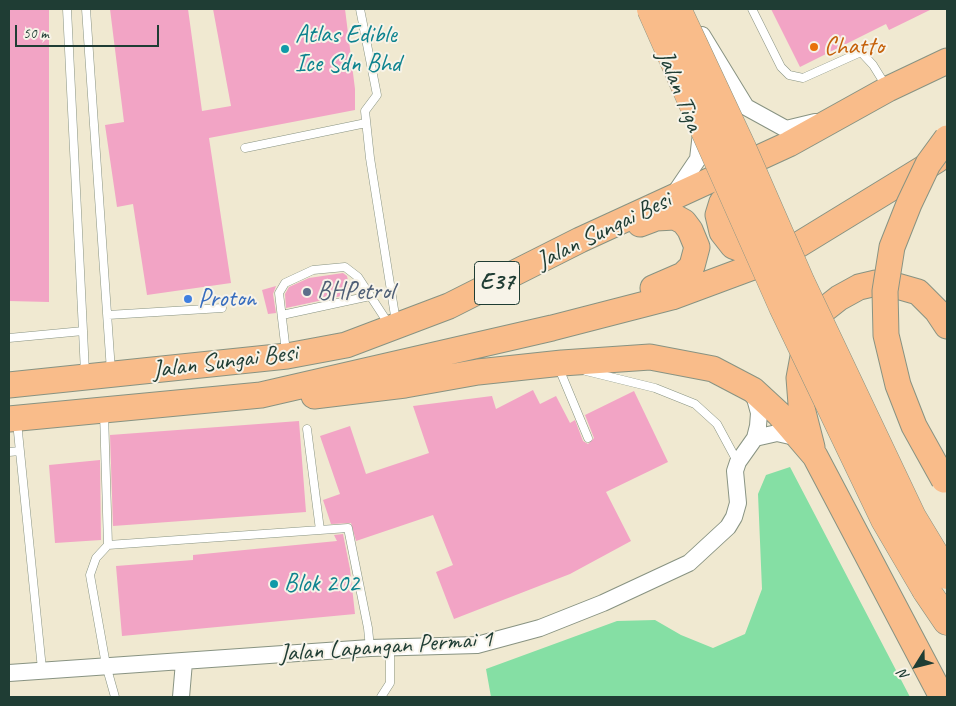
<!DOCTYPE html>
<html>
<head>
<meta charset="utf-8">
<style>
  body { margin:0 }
  #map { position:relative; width:956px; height:706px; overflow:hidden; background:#f0e9d1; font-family:Caveat,sans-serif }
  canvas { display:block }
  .frame { position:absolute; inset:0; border:10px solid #1f3d34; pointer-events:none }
  .north { position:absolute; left:891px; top:641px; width:50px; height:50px; -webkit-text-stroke:4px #f7f3e8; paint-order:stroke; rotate:234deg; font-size:14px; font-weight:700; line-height:20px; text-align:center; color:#1f3d34 }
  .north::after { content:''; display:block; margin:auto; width:18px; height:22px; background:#1f3d34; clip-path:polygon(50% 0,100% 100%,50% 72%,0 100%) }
  .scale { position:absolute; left:15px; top:25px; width:144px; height:22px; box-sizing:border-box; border:2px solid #1f3d34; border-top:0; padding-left:6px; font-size:15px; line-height:18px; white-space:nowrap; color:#1f3d34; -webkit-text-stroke:4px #f7f3e8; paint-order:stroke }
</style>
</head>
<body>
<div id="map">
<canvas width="956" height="706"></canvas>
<div class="frame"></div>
<div class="north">N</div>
<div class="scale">50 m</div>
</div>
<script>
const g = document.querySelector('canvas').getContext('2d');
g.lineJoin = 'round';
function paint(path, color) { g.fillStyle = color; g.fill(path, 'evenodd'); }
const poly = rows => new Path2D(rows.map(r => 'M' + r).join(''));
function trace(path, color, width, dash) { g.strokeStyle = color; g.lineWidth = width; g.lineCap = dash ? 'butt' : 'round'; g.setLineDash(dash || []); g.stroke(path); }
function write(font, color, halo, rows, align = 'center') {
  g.font = font + ' Caveat,sans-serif'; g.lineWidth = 4; g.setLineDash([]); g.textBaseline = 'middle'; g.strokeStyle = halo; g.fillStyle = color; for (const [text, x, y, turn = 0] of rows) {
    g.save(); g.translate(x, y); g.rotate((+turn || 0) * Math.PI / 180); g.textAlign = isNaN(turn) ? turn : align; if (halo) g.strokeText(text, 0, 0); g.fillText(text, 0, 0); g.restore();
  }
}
paint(poly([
  [790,467,910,697,491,697,486,669,617,621,655,620,681,635,713,648,745,634,762,589,758,494,766,475]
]), '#85dfa4');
paint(poly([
  [9,9,49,9,49,302,9,301],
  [110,9,188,9,202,111,231,106,213,9,345,9,355,89,355,110,209,138,231,283,147,295,133,204,117,207,105,125,124,122],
  [771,9,932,9,889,30,886,24,800,67],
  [343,273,347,276,351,294,286,308,285,294,289,287,309,278],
  [276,286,273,294,276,313,268,314,262,290],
  [533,390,540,404,556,396,570,423,575,420,583,441,588,444,594,438,585,415,634,391,668,462,606,492,631,541,570,574,454,619,436,572,453,565,433,515,356,541,351,523,331,524,323,500,340,494,320,436,350,426,366,474,429,453,413,406,492,396,496,409],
  [299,421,306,512,113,526,110,435],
  [100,460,101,540,55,543,49,465],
  [343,534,350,569,355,614,122,636,116,566,193,560,193,555,337,541,334,535]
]), '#f2a4c5');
const lane = poly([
  [86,9,111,371],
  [360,9,377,95,365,111,370,158,396,322],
  [752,9,781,67,789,75,803,78,861,52,873,65,886,86],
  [245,148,366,123],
  [108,315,222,308],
  [282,315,370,296],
  [83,331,85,373],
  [9,338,83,331,67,9],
  [286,352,279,293,285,283,313,270,345,267,358,277,390,326],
  [558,366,588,438],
  [586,371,655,388,695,404,717,424,737,461],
  [104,413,108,545],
  [17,422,42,669],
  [307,429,320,530],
  [9,452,20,451],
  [115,697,106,665,90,575,96,558,108,545,348,528,368,628,370,648],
  [381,697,390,683,390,648]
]);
const street = poly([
  [702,35,746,107,786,129,815,122],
  [673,196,698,159,701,133,699,129],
  [755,438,777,433,799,438],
  [9,673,370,648,477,645,540,628,603,603,689,563,728,527,734,517,738,503,735,471,738,462,755,438,758,426,759,413,753,391],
  [181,697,184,662]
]);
const primary = poly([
  [750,184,722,202,718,215,722,232,733,246,741,249,749,250,775,241],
  [640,224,656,218,675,217,684,222,690,230,697,247,692,266,683,275,653,288],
  [9,385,287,356,346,345,449,306,580,240,789,144,888,89,947,61],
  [314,396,405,385,478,372,562,363,650,357,713,369,753,390,779,414,815,456,942,697],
  [9,419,261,395,552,328,672,297,777,258,937,160],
  [812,447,801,404,799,378,807,335,820,313,839,298,859,287,876,283,897,286,918,292,937,311,947,326]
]);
const highway = poly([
  [926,590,947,621]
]);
trace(lane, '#889382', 9);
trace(street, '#889382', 18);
trace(primary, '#889382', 27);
trace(highway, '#889382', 29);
trace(lane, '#fff', 8);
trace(street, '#fff', 16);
trace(primary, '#f9bc8a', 25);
trace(highway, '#f9bc8a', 28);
const primaryBridge = poly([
  [944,480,914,426,898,385,886,335,885,291,892,247,909,204,928,164,947,138]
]);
const highwayBridge = poly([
  [651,9,783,307,885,520,926,590],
  [677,9,743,150,801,283,912,517,947,575]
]);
trace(primaryBridge, '#889382', 27, []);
trace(highwayBridge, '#889382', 29, []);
trace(primaryBridge, '#f9bc8a', 25);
trace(highwayBridge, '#f9bc8a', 28);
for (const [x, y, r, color] of [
  [814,47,5,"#e8710a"],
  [285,49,5,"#0f9aa8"],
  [307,292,5,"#5c6f8a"],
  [188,299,5,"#3f7fe0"],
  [274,584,5,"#0f9aa8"]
]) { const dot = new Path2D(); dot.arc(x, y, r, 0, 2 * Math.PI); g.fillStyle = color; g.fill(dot); trace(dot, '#f7f3e8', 2); }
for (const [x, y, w] of [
  [497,283,45]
]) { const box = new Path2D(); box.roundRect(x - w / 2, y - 21.5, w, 43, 4); g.fillStyle = '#f7f3e8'; g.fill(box); trace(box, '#1f3d34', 1); }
write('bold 24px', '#1f3d34', null, [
  ["E37",497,283]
]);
write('25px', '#0d838f', '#f7f3e8', [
  ["Atlas Edible",295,35],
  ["Ice Sdn Bhd",295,64],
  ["Blok 202",284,584]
], 'left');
write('25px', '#c56008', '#f7f3e8', [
  ["Chatto",824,47]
], 'left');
write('25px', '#1f3d34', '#f7f3e8', [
  ["Jalan Tiga",679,91,68],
  ["Jalan Sungai Besi",604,231,-26],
  ["Jalan Sungai Besi",225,362,-7],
  ["Jalan Lapangan Permai 1",386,647,-4]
]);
write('25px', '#4e5e75', '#f7f3e8', [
  ["BHPetrol",317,292]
], 'left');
write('25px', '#366cbe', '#f7f3e8', [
  ["Proton",198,299]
], 'left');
</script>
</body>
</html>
